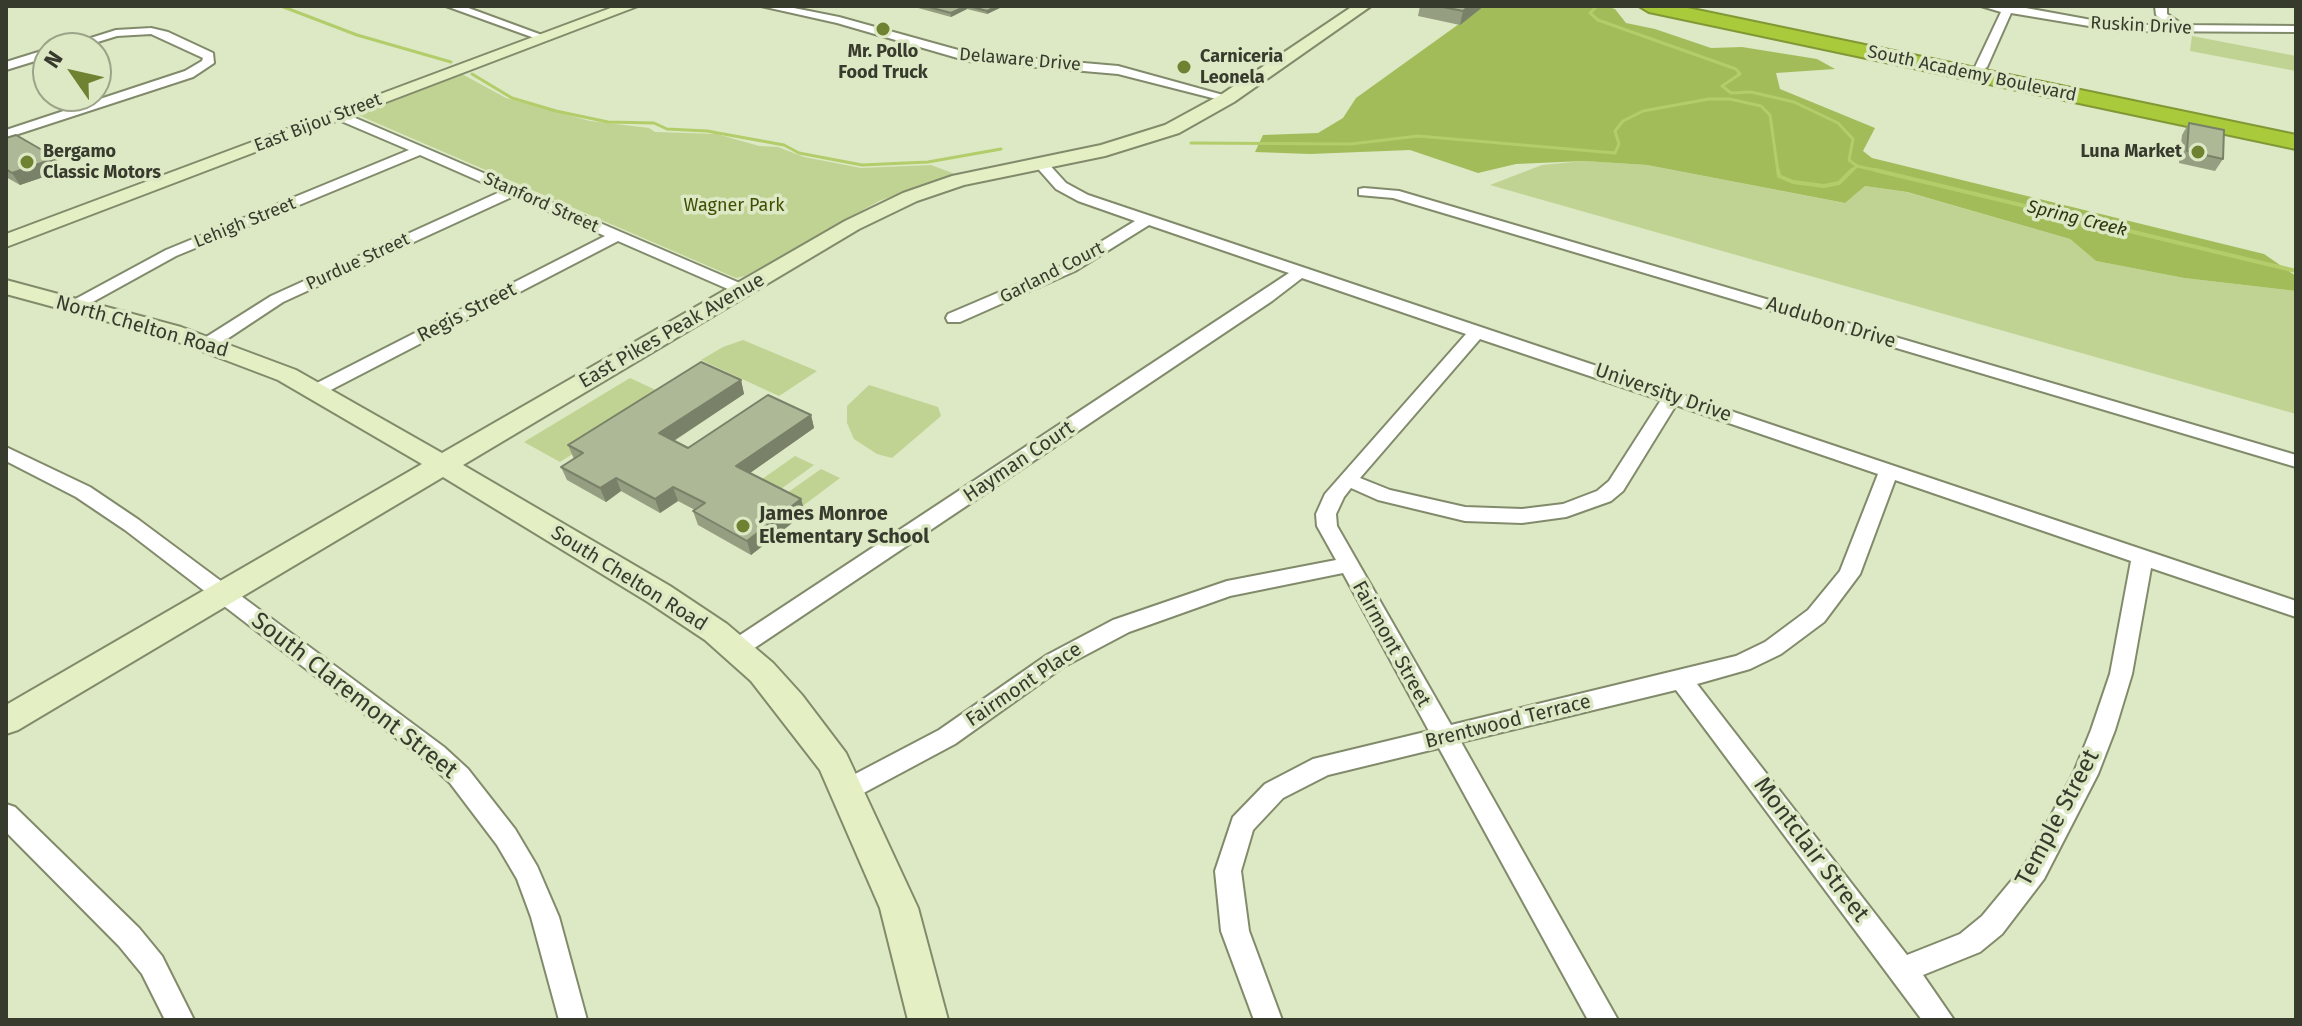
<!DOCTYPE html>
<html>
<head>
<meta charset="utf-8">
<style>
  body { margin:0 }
  #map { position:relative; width:2302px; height:1026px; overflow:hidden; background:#dde8c5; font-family:"Fira Sans",sans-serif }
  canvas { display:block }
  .frame { position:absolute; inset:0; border:8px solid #373b2d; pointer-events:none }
  .north { position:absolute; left:32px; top:32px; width:80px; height:80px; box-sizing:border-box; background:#dde8c5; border:2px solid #9ba388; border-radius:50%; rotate:304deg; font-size:22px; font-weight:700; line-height:32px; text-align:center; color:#373b2d }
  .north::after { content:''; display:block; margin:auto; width:28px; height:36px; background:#6e8232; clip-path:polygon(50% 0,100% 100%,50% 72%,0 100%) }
</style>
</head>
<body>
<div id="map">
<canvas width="2302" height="1026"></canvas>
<div class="frame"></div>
<div class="north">N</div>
</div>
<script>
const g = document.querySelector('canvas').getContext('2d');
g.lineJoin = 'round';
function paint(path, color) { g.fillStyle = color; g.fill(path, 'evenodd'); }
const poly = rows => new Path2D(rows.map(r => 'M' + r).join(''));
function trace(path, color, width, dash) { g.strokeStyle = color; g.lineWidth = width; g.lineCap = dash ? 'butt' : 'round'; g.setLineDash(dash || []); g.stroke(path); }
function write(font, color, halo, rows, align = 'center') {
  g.font = font + ' "Fira Sans",sans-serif'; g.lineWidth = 7; g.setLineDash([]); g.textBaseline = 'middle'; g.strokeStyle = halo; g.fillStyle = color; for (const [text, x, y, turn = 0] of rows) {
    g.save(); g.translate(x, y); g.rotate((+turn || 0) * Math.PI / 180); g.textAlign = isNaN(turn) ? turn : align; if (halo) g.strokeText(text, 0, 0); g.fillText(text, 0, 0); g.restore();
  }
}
paint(poly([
  [2192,36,2296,56,2296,71,2190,51],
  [462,74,506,98,590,121,649,128,655,132,717,134,759,146,778,147,804,157,861,168,931,165,955,174,879,201,745,276,736,278,358,115],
  [1584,161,1647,165,1844,203,1865,186,1906,192,2070,239,2096,261,2184,278,2296,291,2296,414,1490,185,1542,165],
  [743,340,817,371,779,396,701,360,723,347],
  [630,378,660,392,626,420,560,462,524,442],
  [869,385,938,407,941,416,892,458,877,454,854,439,847,423,847,406],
  [795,456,814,465,774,494,755,484],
  [821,469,840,478,800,508,780,498]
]), '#c0d392');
paint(poly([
  [1484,6,1605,6,1615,9,1626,23,1655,29,1711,48,1742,47,1817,59,1835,69,1776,73,1780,89,1875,128,1863,151,1872,158,2264,254,2296,276,2296,291,2184,278,2096,261,2070,239,1907,192,1865,186,1845,203,1647,165,1584,161,1516,164,1478,173,1410,150,1310,154,1255,152,1263,135,1318,133,1343,118,1356,98]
]), '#a2bc5a');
trace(poly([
  [281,6,357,35,451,62],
  [1597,6,1590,13,1598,20,1736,69,1740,74,1722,86,1731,93,1751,92,1794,102,1838,123,1853,139,1849,160,1857,166,1884,172],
  [472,74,512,98,556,111,608,122,654,123,667,129,707,131,784,145,799,153,862,165,928,162,1001,149],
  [1191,143,1351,144,1418,136,1615,153,1619,144,1615,131,1623,121,1643,111,1709,99,1730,99,1761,106,1770,115,1778,172],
  [1850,172,1857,166]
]), '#b2cd6a', 3);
trace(poly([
  [1778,170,1779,176,1793,182,1824,186,1839,183,1852,170],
  [1875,170,2296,271]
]), '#b2cd6a', 4);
const street = poly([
  [446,6,463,6,550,38,540,40,446,6],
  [761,6,784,6,839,17,969,53,1118,66,1234,98,1228,102,1118,74,968,61,837,23,761,6],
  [1981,6,2015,6,2119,25,2168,25,2156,15,2155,6,2167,6,2167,14,2183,25,2296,26,2296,32,2119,31,2011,13,1987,67,1981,71,1975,67,2001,12,1981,6],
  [151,28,168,32,213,53,214,63,193,77,6,138,6,130,185,71,202,61,203,58,151,34,117,36,78,48,59,48,116,30,151,28],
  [48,49,48,57,6,70,6,62,48,49],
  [339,111,749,287,751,290,743,295,737,293,618,241,323,394,311,394,308,390,311,386,605,236,514,196,283,302,215,347,203,347,201,343,203,339,271,296,502,191,420,155,176,256,80,309,68,309,68,303,166,250,409,150,334,118,334,112,339,111],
  [1040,159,1045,160,1066,183,1088,195,2296,601,2296,617,2151,568,2132,674,2115,730,2098,774,2044,879,2002,934,1980,952,1923,975,1954,1020,1922,1020,1676,690,1461,742,1618,1020,1588,1020,1439,748,1328,775,1283,798,1253,830,1241,871,1249,931,1282,1020,1254,1020,1221,931,1215,871,1233,817,1265,784,1313,759,1429,731,1343,573,1230,596,1129,632,1063,667,955,744,856,797,847,800,838,797,835,790,838,783,939,730,1047,655,1113,620,1227,581,1336,560,1317,526,1316,514,1325,494,1466,334,1302,278,1272,301,744,655,736,657,728,655,725,649,728,643,1289,273,1149,225,1075,271,960,322,948,322,946,318,948,314,1063,265,1135,221,1078,201,1056,189,1033,163,1040,159],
  [1480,339,1661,400,1609,481,1597,491,1563,504,1522,509,1465,507,1390,490,1360,478,1480,339],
  [1676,405,1878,474,1840,571,1808,610,1765,642,1736,656,1451,725,1337,526,1336,514,1344,497,1351,488,1378,500,1465,521,1522,523,1566,517,1611,501,1623,491,1676,405],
  [1895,480,2131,561,2110,674,2091,730,2074,772,2026,863,1982,916,1960,934,1907,955,1697,684,1750,669,1781,654,1824,622,1860,574,1895,480],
  [1364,188,1399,191,2296,455,2296,467,1393,198,1359,195,1359,189,1364,188],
  [6,447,90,487,139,520,444,747,468,769,515,829,537,866,559,917,587,1020,559,1020,531,917,517,879,497,845,450,783,426,761,125,530,76,497,6,461,6,447],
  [6,804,15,807,139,928,162,956,194,1020,165,1020,142,974,119,946,6,832,6,804]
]);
const secondary = poly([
  [616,6,638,6,6,247,6,234,616,6],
  [1353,6,1371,6,1234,102,1179,133,1105,156,964,185,917,201,859,229,463,465,670,586,727,624,773,663,802,695,846,753,918,908,948,1020,908,1020,880,908,820,770,751,681,705,640,648,602,443,477,18,730,6,734,6,705,422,464,278,380,165,337,6,294,6,280,181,327,296,370,442,453,845,221,903,193,952,176,1101,145,1165,125,1222,94,1353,6]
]);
const highway = poly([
  [1639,6,1678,6,2296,135,2296,149,1649,12,1639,6]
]);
trace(street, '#818b6b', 4);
trace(secondary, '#818b6b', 4);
trace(highway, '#819835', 4);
paint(street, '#fff');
paint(secondary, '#e5efc4');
paint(highway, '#a9ca3a');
paint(poly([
  [918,6,1004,6,987,14,967,9,951,17,918,8],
  [1420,6,1484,6,1460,25,1418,16],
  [2189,123,2223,159,2215,171,2179,163,2182,135],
  [6,138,56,158,64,170,20,185,6,177],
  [741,380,744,394,674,441,688,448,811,415,814,428,750,473,801,499,805,513,751,555,698,525,693,511,695,510,678,501,660,513,621,491,606,502,567,480,561,467,574,459,568,445]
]), '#959e81');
paint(poly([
  [967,6,967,9,951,17,951,13],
  [996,6,1004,6,987,14,987,11],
  [1469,6,1484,6,1460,25,1463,11],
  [56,158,64,170,20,185,12,173],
  [741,380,744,394,664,447,659,433],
  [811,415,814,428,740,480,736,466],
  [616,478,621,491,606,502,600,488],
  [673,487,678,501,660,513,655,499],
  [801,499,805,513,751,555,747,541]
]), '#798169');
const building = poly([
  [925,6,966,6,951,13,925,6],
  [969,6,996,6,987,11,969,6],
  [1438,6,1469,6,1463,11,1438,6],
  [2189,123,2224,130,2223,159,2187,151,2189,123],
  [16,135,56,158,12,173,6,169,6,138,16,135],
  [701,362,741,380,659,433,688,448,768,395,811,415,736,466,801,499,747,541,693,511,705,503,673,487,655,499,616,478,600,488,561,467,583,453,568,445,701,362]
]);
paint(building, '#adb896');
trace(building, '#798169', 2);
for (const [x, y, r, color] of [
  [883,29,8,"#6e8232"],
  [1184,67,8,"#6e8232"],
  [2198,152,8,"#6e8232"],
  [27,162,8,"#6e8232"],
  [743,526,8,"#6e8232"]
]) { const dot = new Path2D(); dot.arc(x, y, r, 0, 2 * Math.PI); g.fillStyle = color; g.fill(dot); trace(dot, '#dde8c5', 3); }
write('18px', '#373b2d', '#dde8c5', [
  ["Ruskin Drive",2141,26,3],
  ["Delaware Drive",1020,60,5],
  ["South Academy Boulevard",1972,74,12],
  ["East Bijou Street",318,123,-21],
  ["Stanford Street",541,203,24],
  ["Lehigh Street",245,223,-22],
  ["Purdue Street",358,262,-25],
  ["Garland Court",1052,273,-27]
]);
write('bold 18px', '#373b2d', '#dde8c5', [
  ["Mr. Pollo",883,52,"center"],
  ["Food Truck",883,73,"center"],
  ["Carniceria",1200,57],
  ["Leonela",1200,78],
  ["Bergamo",43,152],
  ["Classic Motors",43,173],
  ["Luna Market",2182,152,"right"]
], 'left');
write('18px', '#404f03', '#dde8c5', [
  ["Wagner Park",734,206]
]);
write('italic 18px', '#2d370e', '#dde8c5', [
  ["Spring Creek",2077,219,14]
]);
write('20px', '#373b2d', '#dde8c5', [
  ["Regis Street",467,313,-27],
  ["Audubon Drive",1831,323,17],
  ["North Chelton Road",142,327,16],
  ["East Pikes Peak Avenue",672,331,-30],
  ["University Drive",1663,393,19],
  ["Hayman Court",1019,462,-34],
  ["South Chelton Road",629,579,32],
  ["Fairmont Street",1391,644,61],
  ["Fairmont Place",1024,685,-34],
  ["Brentwood Terrace",1508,722,-14]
]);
write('bold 20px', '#373b2d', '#dde8c5', [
  ["James Monroe",759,514],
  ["Elementary School",759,537]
], 'left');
write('24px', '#373b2d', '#dde8c5', [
  ["South Claremont Street",354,696,38],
  ["Temple Street",2058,818,-62],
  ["Montclair Street",1811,850,53]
]);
</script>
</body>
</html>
